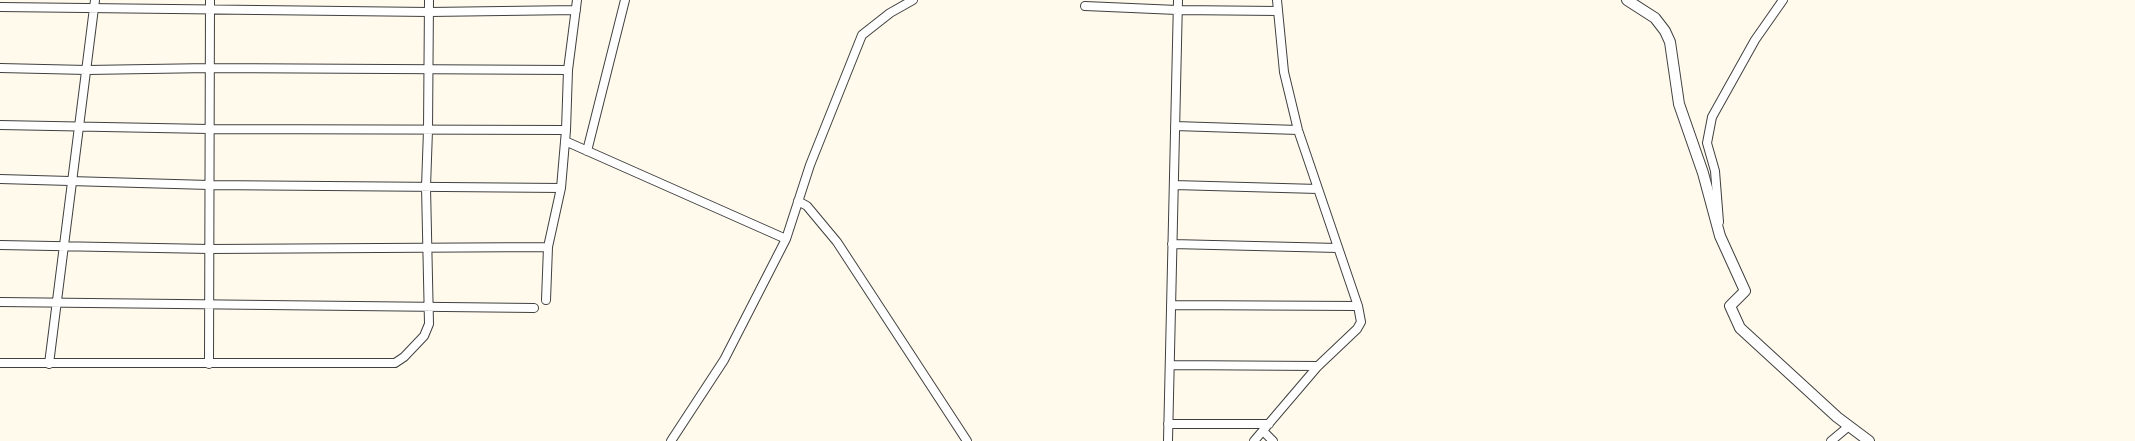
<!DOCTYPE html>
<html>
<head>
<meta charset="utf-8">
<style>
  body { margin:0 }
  canvas { display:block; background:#fffaec }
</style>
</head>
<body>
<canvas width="2135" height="441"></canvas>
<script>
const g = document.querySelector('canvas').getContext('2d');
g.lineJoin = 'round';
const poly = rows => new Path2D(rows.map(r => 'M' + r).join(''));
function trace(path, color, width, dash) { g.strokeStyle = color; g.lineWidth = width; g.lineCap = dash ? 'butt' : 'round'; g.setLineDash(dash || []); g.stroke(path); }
const minor = poly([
  [1085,6,1177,10,1278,11],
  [0,7,429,12,576,10],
  [0,68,87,70,210,68,568,70],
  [0,125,209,129,566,130],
  [1175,126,1298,130],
  [565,141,786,239],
  [587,151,625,0],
  [0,179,209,185,561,188],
  [1174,185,1318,189],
  [798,201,807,206,837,242,967,441],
  [1719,222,1715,171,1707,143,1712,117,1755,40,1783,0],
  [1172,244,1338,248],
  [0,245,210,249,548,247],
  [546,300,548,247,561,188,566,130,568,70,577,0],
  [0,302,534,308],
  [1171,305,1358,306],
  [0,363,395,363,404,357,424,336,429,324,426,187,428,130,429,0],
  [49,364,95,0],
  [209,364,210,0],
  [1170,365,1318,366],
  [1168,424,1269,424],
  [1263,431,1273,441],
  [671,441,724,360,786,239,810,165,862,35,890,13,913,0],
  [1168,441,1178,0],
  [1254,441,1318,366,1357,329,1361,322,1358,306,1298,130,1284,72,1277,0],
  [1831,441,1849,426]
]);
const tertiary = poly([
  [1627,0,1655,18,1665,31,1670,42,1679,104,1703,173,1720,236,1745,291,1730,306,1740,328,1837,417,1869,441]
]);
trace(minor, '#404040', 10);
trace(tertiary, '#404040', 12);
trace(minor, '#fff', 8);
trace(tertiary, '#fff', 10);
</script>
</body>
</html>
